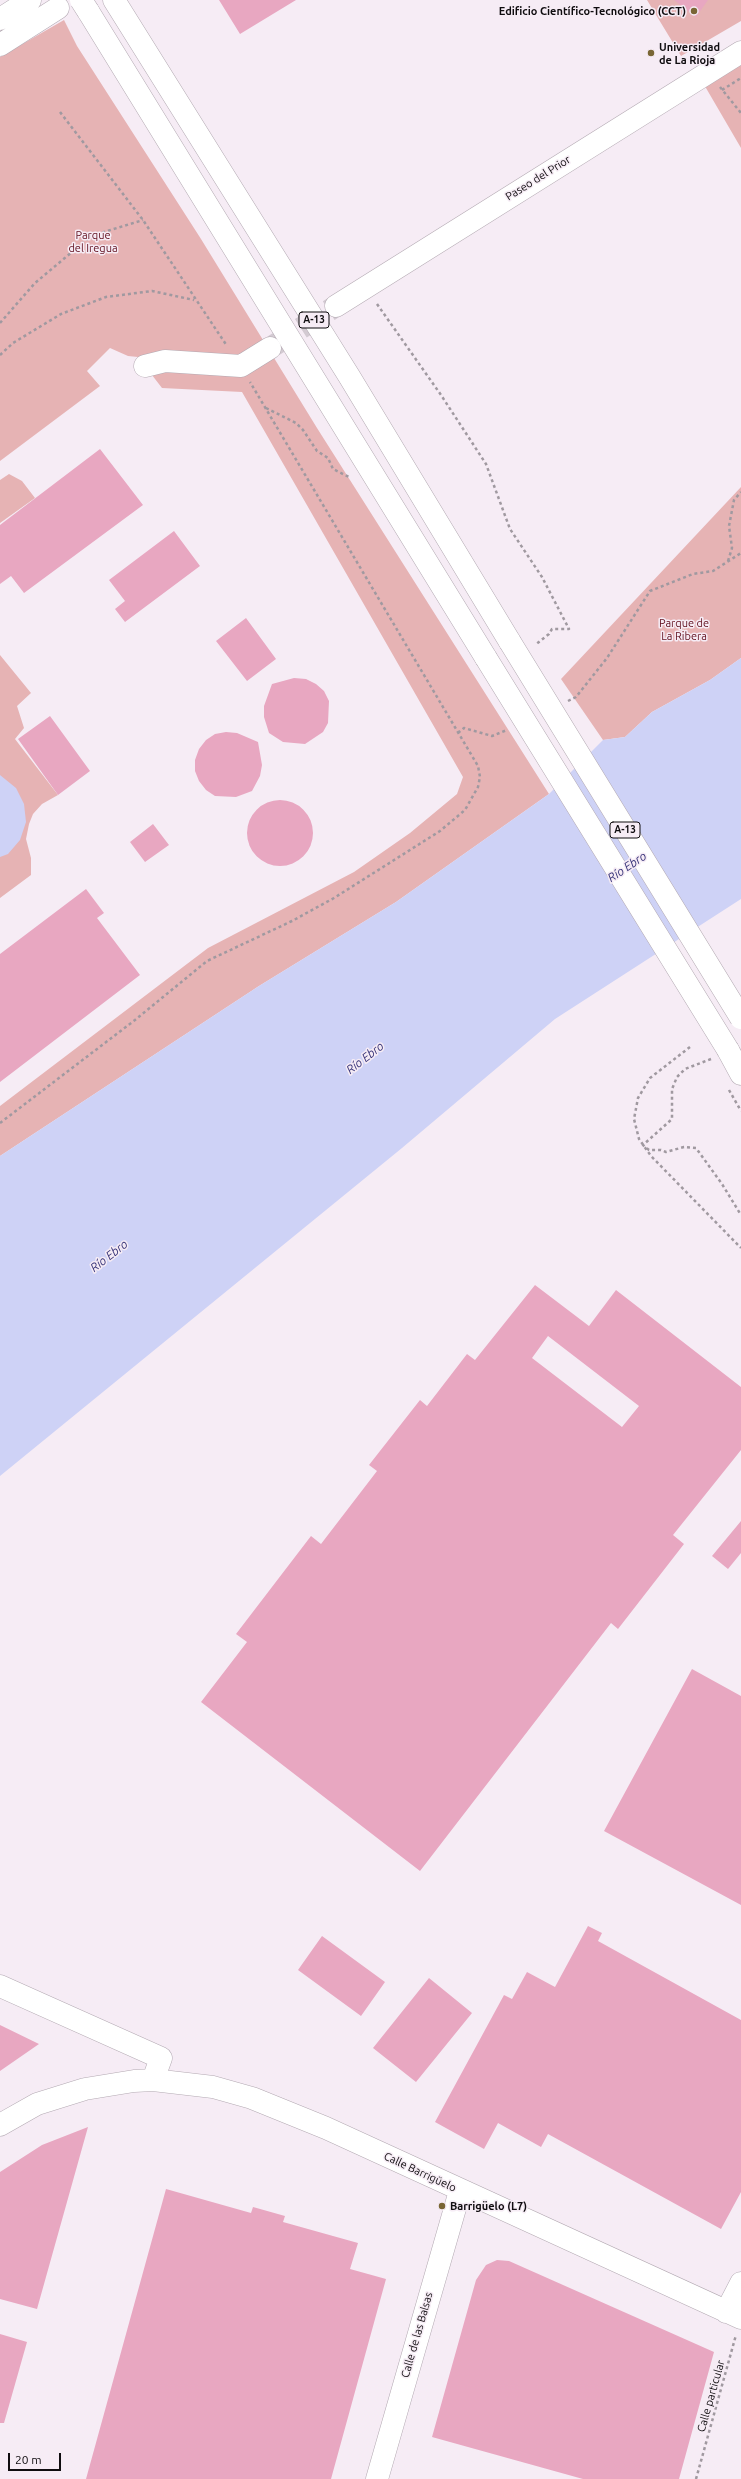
<!DOCTYPE html>
<html>
<head>
<meta charset="utf-8">
<style>
  body { margin:0 }
  #map { position:relative; width:741px; height:2479px; overflow:hidden; background:#f6ecf5; font-family:Ubuntu,sans-serif }
  canvas { display:block }
  .scale { position:absolute; left:8px; top:2453px; width:53px; height:18px; box-sizing:border-box; border:2px solid #0f0c0f; border-top:0; padding-left:5px; font-size:12px; line-height:14px; white-space:nowrap; color:#0f0c0f; -webkit-text-stroke:3px #f6ecf5; paint-order:stroke }
</style>
</head>
<body>
<div id="map">
<canvas width="741" height="2479"></canvas>
<div class="scale">20 m</div>
</div>
<script>
const g = document.querySelector('canvas').getContext('2d');
g.lineJoin = 'round';
function paint(path, color) { g.fillStyle = color; g.fill(path, 'evenodd'); }
const poly = rows => new Path2D(rows.map(r => 'M' + r).join(''));
function trace(path, color, width, dash) { g.strokeStyle = color; g.lineWidth = width; g.lineCap = dash ? 'butt' : 'round'; g.setLineDash(dash || []); g.stroke(path); }
function write(font, color, halo, rows, align = 'center') {
  g.font = font + ' Ubuntu,sans-serif'; g.lineWidth = 3; g.setLineDash([]); g.textBaseline = 'middle'; g.strokeStyle = halo; g.fillStyle = color; for (const [text, x, y, turn = 0] of rows) {
    g.save(); g.translate(x, y); g.rotate((+turn || 0) * Math.PI / 180); g.textAlign = isNaN(turn) ? turn : align; if (halo) g.strokeText(text, 0, 0); g.fillText(text, 0, 0); g.restore();
  }
}
paint(poly([
  [647,0,741,0,741,21,681,56],
  [64,20,77,46,201,239,317,428,549,794,396,902,259,986,0,1156,0,1106,208,948,354,872,410,833,457,794,463,777,242,392,162,388,138,357,128,356,110,348,87,371,100,386,0,461,0,57],
  [741,52,741,148,699,76],
  [9,474,22,481,35,498,0,523,0,480],
  [741,487,741,658,710,680,652,712,625,737,603,740,561,679],
  [0,655,31,693,17,706,24,728,15,739,58,795,42,804,33,814,29,824,26,839,31,858,31,875,0,898]
]), '#e6b3b4');
paint(poly([
  [741,658,741,899,555,1019,402,1148,0,1476,0,1156,259,986,396,902,549,794,603,740,625,737,652,712,710,680],
  [0,775,16,788,24,804,26,822,20,840,8,854,0,857]
]), '#ced2f6');
paint(poly([
  [219,0,296,0,240,34],
  [674,0,708,0,696,17],
  [100,449,143,505,24,593,11,576,0,584,0,525],
  [174,531,200,566,125,622,115,609,125,601,109,580],
  [246,618,276,659,247,681,216,641],
  [294,678,306,679,316,684,324,691,329,701,328,723,323,732,305,744,283,742,269,733,264,717,264,706,272,684],
  [50,716,90,771,58,795,18,739],
  [226,732,237,733,258,742,262,765,260,776,252,791,236,797,215,796,206,790,199,781,195,771,195,760,199,749,206,740,215,734],
  '247 833a33 33 0 1 1 66 0a33 33 0 1 1-66 0Z',
  [153,824,169,845,145,862,130,842],
  [86,889,104,913,97,918,140,975,0,1082,0,954],
  [535,1285,589,1326,616,1290,741,1387,741,1450,673,1535,684,1544,618,1629,611,1623,420,1871,201,1702,247,1642,236,1634,311,1536,321,1544,377,1471,369,1465,420,1400,427,1406,467,1354,475,1360],
  [548,1336,639,1406,622,1427,532,1358],
  [741,1521,741,1553,728,1569,712,1556],
  [692,1669,741,1696,741,1905,604,1831],
  [588,1926,602,1933,598,1941,741,2020,741,2192,721,2229,548,2134,541,2147,498,2123,484,2149,435,2122,504,1995,512,1999,527,1972,555,1987],
  [322,1936,385,1982,361,2016,298,1970],
  [429,1978,472,2013,416,2082,373,2048],
  [0,2025,39,2044,0,2071],
  [88,2127,37,2309,0,2299,0,2172,42,2145],
  [166,2189,251,2213,253,2207,285,2216,283,2222,358,2243,350,2269,386,2279,331,2479,86,2479],
  [497,2260,509,2261,714,2352,679,2479,583,2479,432,2437,476,2280,486,2265],
  [0,2334,27,2342,4,2423,0,2423]
]), '#e8a7c1');
trace(poly([
  [273,346,336,306]
]), '#d3cad2', 22, [22, 11]);
const minor = poly([
  [336,306,741,52],
  [145,366,165,361,241,366,270,348],
  [0,1986,161,2058,153,2080],
  [0,2125,37,2104,85,2089,134,2081,153,2080,213,2087,252,2098,326,2128,741,2318],
  [726,2312,741,2283],
  [377,2479,460,2191]
]);
const major = poly([
  [0,19,30,0],
  [0,45,58,8]
]);
const highway = poly([
  [114,0,349,376,510,642],
  [88,11,486,658],
  [728,1050,741,1074]
]);
trace(minor, '#b3a9b2', 23);
trace(major, '#b3a9b2', 23);
trace(highway, '#b3a9b2', 23);
trace(poly([
  [720,87,741,113],
  [722,90,741,78],
  [60,112,143,220,227,346],
  [377,304,441,395,486,464,510,529,542,577,569,629,552,629,549,634,535,645],
  [0,323,35,283,91,236,143,220],
  [0,355,13,343,61,314,106,297,152,291,194,300],
  [266,408,296,423,303,430,317,451,328,458,333,469,351,478],
  [728,561,732,548,729,526,734,500,741,492],
  [568,701,576,697,607,658,650,591,693,574,713,571,741,553],
  [458,733,464,728,492,736,507,730],
  [690,1047,650,1078,638,1098,634,1119,639,1139,651,1156,741,1248],
  [711,1059,685,1069,677,1077,672,1089,672,1119,643,1145,649,1150,661,1150,666,1152,684,1147,696,1148,722,1184,741,1215],
  [729,1090,741,1111],
  [0,1123,135,1020,207,961,292,921,334,898,440,831,465,810,478,787,480,777,478,766,250,382],
  [696,2479,736,2335]
]), '#a099a0', 2.5, [3, 3]);
trace(minor, '#fff', 22);
trace(major, '#fff', 22);
trace(highway, '#fff', 22);
const highwayBridge = poly([
  [81,0,88,11],
  [510,642,741,1018],
  [486,658,728,1050]
]);
trace(highwayBridge, '#b3a9b2', 23, []);
trace(highwayBridge, '#fff', 22);
for (const [x, y, r, color] of [
  [694,11,4,"#796635"],
  [651,53,4,"#796635"],
  [442,2206,4,"#796635"]
]) { const dot = new Path2D(); dot.arc(x, y, r, 0, 2 * Math.PI); g.fillStyle = color; g.fill(dot); trace(dot, '#f6ecf5', 1.5); }
for (const [x, y, w] of [
  [314,320,30],
  [625,830,30]
]) { const box = new Path2D(); box.roundRect(x - w / 2, y - 8, w, 16, 3); g.fillStyle = '#f6ecf5'; g.fill(box); trace(box, '#0f0c0f', 1); }
write('bold 10px', '#0f0c0f', null, [
  ["A-13",314,320],
  ["A-13",625,830]
]);
write('bold 11px', '#0f0c0f', '#f6ecf5', [
  ["Edificio Científico-Tecnológico (CCT)",686,11,"right"],
  ["Universidad",659,47],
  ["de La Rioja",659,60],
  ["Barrigüelo (L7)",450,2206]
], 'left');
write('11px', '#0f0c0f', '#f6ecf5', [
  ["Paseo del Prior",538,178,-32],
  ["Calle Barrigüelo",420,2172,25],
  ["Calle de las Balsas",417,2335,-74],
  ["Calle particular",711,2396,-74]
]);
write('11px', '#610f1e', '#f6ecf5', [
  ["Parque",93,235],
  ["del Iregua",93,248],
  ["Parque de",684,623],
  ["La Ribera",684,636]
]);
write('italic 12px', '#373479', '#f6ecf5', [
  ["Río Ebro",627,867,-34],
  ["Río Ebro",365,1058,-38],
  ["Río Ebro",109,1256,-38]
]);
</script>
</body>
</html>
